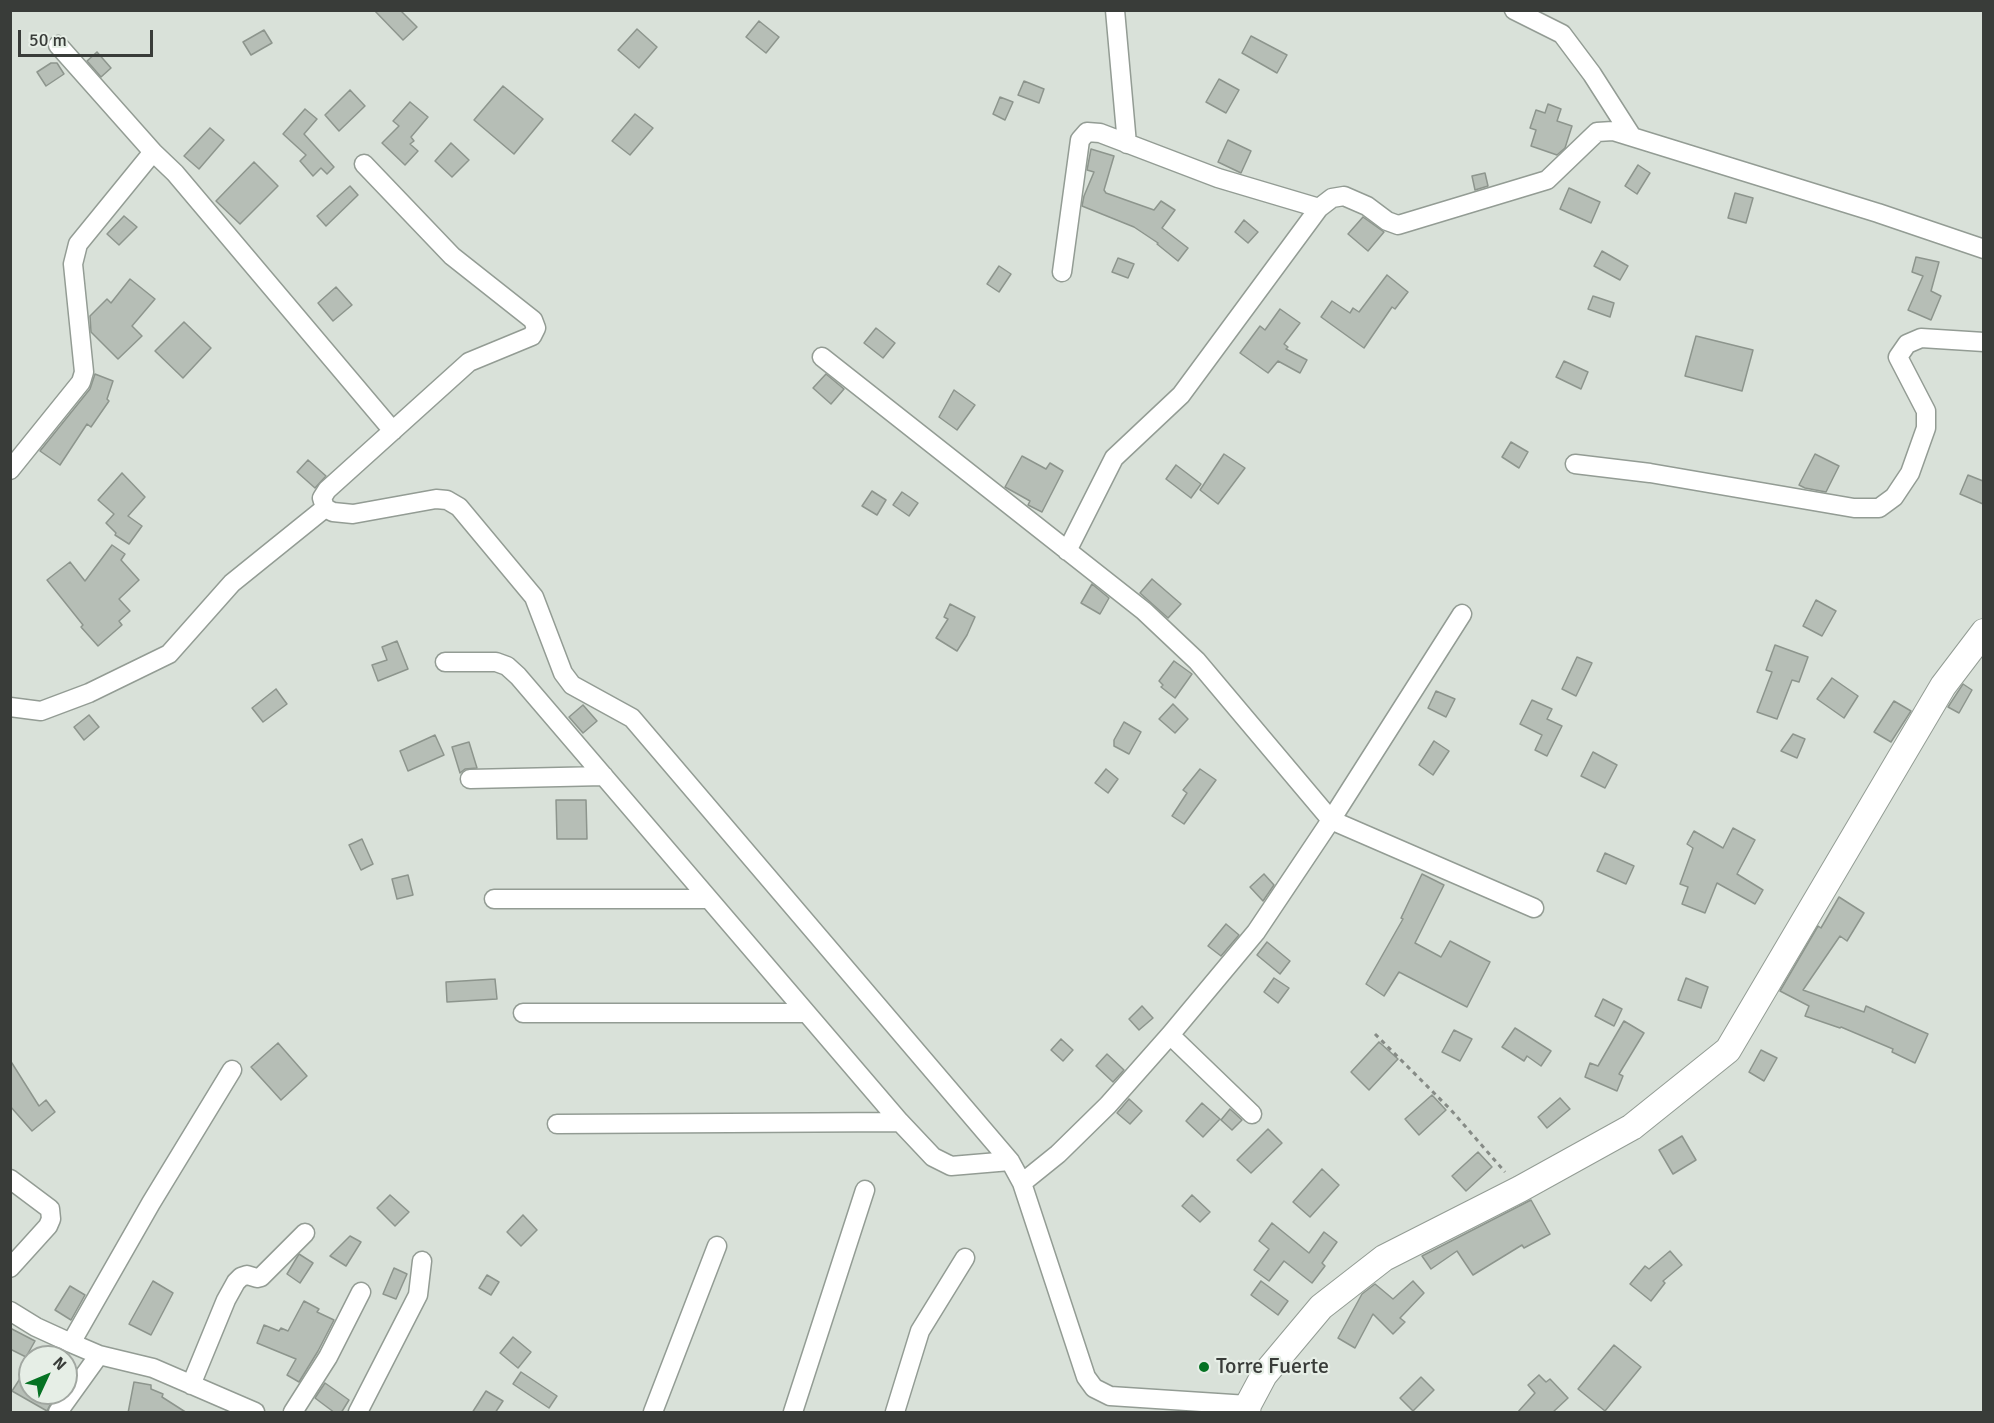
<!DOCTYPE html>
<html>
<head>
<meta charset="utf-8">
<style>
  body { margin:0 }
  #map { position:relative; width:1994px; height:1423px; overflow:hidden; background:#d9e1d9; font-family:Signika,sans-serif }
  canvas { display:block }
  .frame { position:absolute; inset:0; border:12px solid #393c39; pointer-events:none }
  .north { position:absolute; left:18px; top:1345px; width:60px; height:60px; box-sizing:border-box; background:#e6eee6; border:2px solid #a1a7a1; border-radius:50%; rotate:46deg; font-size:16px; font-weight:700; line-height:24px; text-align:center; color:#393c39 }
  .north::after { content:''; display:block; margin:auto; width:21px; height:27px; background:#057223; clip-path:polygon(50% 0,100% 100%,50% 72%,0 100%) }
  .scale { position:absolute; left:18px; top:30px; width:135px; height:27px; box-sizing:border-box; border:3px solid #393c39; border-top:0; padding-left:8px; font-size:18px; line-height:21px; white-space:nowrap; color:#393c39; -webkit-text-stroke:4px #e6eee6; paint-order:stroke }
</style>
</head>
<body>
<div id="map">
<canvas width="1994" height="1423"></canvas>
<div class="frame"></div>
<div class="north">N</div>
<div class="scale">50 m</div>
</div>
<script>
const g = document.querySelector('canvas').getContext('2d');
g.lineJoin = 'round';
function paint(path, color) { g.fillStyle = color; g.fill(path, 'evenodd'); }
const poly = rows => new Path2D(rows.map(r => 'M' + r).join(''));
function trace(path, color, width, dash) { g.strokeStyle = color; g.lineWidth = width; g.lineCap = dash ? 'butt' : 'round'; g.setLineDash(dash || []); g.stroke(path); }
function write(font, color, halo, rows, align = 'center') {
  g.font = font + ' Signika,sans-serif'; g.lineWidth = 4.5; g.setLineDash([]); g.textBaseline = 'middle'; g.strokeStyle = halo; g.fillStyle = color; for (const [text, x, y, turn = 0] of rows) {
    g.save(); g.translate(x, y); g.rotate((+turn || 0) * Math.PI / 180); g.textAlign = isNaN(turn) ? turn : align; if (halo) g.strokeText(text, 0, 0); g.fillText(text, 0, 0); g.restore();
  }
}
const building = poly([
  [374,10,400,10,417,27,403,40,374,10],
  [759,21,779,37,766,53,746,37,759,21],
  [637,29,657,47,639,68,618,50,637,29],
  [264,30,272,43,251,55,243,42,264,30],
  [1251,36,1287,55,1277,73,1242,53,1251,36],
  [97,52,111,68,101,77,87,61,97,52],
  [51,63,57,63,64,74,46,86,37,72,51,63],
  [1219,79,1239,90,1226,113,1206,102,1219,79],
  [1024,81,1044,89,1039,103,1018,95,1024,81],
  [503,86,543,119,514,154,474,120,503,86],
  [350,90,365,106,339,131,325,115,350,90],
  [1000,97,1013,102,1005,120,993,114,1000,97],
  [410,102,428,117,411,137,414,141,410,144,418,151,405,165,382,143,399,126,393,121,410,102],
  [1548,104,1561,109,1557,121,1572,126,1565,148,1557,155,1531,146,1536,130,1530,128,1536,110,1545,113,1548,104],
  [305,109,317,119,304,134,334,167,327,174,321,168,313,176,300,161,306,155,283,134,305,109],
  [635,114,653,128,630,155,612,141,635,114],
  [210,128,224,140,199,169,184,156,210,128],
  [1228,140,1251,151,1241,173,1218,162,1228,140],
  [451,143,469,160,452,177,435,161,451,143],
  [1091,149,1114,156,1104,190,1106,193,1154,210,1161,201,1175,210,1162,228,1188,248,1178,261,1157,244,1158,243,1134,227,1082,206,1084,196,1094,172,1087,170,1091,149],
  [254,162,278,186,240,224,216,201,254,162],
  [1638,165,1650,173,1637,194,1625,186,1638,165],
  [1485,173,1488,186,1475,190,1472,176,1485,173],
  [350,186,358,195,326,226,317,216,350,186],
  [1569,188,1600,202,1591,223,1560,209,1569,188],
  [1735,193,1753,198,1746,223,1728,218,1735,193],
  [124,216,137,227,119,245,107,234,124,216],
  [1363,217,1384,232,1368,251,1348,234,1363,217],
  [1244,220,1258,232,1248,243,1235,232,1244,220],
  [1602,251,1628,266,1620,280,1594,266,1602,251],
  [1916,257,1939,262,1931,291,1941,296,1931,320,1908,310,1923,276,1912,272,1916,257],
  [1118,258,1134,264,1128,278,1112,272,1118,258],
  [999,266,1011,274,999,292,987,284,999,266],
  [1387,275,1408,292,1395,309,1392,307,1364,348,1321,317,1332,301,1350,313,1353,308,1359,312,1387,275],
  [130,279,155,299,132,326,142,336,118,359,91,332,90,316,107,299,111,303,130,279],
  [336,287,352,305,333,321,318,303,336,287],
  [1593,296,1614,303,1610,317,1588,309,1593,296],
  [1280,309,1300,323,1284,344,1288,347,1286,349,1307,360,1300,373,1278,361,1268,373,1240,353,1260,326,1265,330,1280,309],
  [184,322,211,348,183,378,155,351,184,322],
  [876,328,895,343,883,358,864,343,876,328],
  [1696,336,1753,350,1742,391,1685,376,1696,336],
  [1564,361,1588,372,1581,389,1556,377,1564,361],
  [95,374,113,381,107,399,109,401,91,427,87,424,60,465,40,451,90,389,95,374],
  [826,374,844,389,831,404,813,388,826,374],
  [954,390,975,405,957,430,939,417,954,390],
  [1511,442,1528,452,1519,468,1502,457,1511,442],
  [1224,454,1245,468,1218,504,1200,490,1224,454],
  [1815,454,1839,466,1826,492,1805,488,1799,485,1815,454],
  [1022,456,1046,469,1050,463,1063,471,1042,512,1028,505,1030,501,1005,487,1022,456],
  [308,460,326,476,315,488,297,472,308,460],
  [1176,465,1201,484,1191,498,1166,479,1176,465],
  [122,473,145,497,128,516,142,526,129,544,115,535,116,533,106,523,114,514,98,500,122,473],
  [1968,475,1983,481,1983,504,1960,494,1968,475],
  [872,491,886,500,877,515,862,506,872,491],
  [902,492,918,503,909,516,893,505,902,492],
  [112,545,125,554,121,560,139,580,119,599,130,611,119,621,122,625,98,646,81,627,83,625,47,580,70,562,85,581,112,545],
  [1152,579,1181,604,1168,618,1140,593,1152,579],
  [1092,584,1109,598,1100,614,1081,603,1092,584],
  [1816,600,1836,611,1822,636,1803,626,1816,600],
  [950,604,975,617,967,635,957,651,936,638,948,619,944,617,950,604],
  [397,641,408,669,378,681,372,665,387,660,382,647,397,641],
  [1775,645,1808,657,1799,682,1792,680,1777,719,1757,712,1772,672,1766,670,1775,645],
  [1577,657,1592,663,1576,696,1562,689,1577,657],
  [1174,661,1192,674,1175,698,1161,687,1163,685,1159,681,1174,661],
  [1832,678,1858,696,1844,718,1817,699,1832,678],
  [1963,684,1972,690,1959,713,1948,707,1963,684],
  [276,689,287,704,263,722,252,708,276,689],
  [1436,691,1455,699,1446,717,1428,708,1436,691],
  [1532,700,1552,709,1547,719,1562,726,1547,756,1535,750,1542,735,1520,724,1532,700],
  [1894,701,1911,711,1891,742,1874,732,1894,701],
  [1173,704,1188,719,1175,733,1159,719,1173,704],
  [583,705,597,721,583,733,569,717,583,705],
  [89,715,99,727,84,740,74,727,89,715],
  [1124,722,1141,732,1129,754,1114,746,1114,740,1124,722],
  [1793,734,1805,739,1797,758,1781,751,1793,734],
  [435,735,444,755,408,771,400,751,435,735],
  [1434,741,1449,751,1433,775,1419,765,1434,741],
  [469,742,477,768,465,769,460,773,452,747,469,742],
  [1593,752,1617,765,1605,788,1581,776,1593,752],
  [1106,769,1118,779,1108,793,1095,783,1106,769],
  [1200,769,1216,780,1184,824,1172,816,1187,793,1183,790,1200,769],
  [556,800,586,800,587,839,557,839,556,800],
  [1733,828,1755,840,1737,874,1763,890,1755,904,1717,883,1705,913,1682,904,1688,887,1680,884,1693,848,1687,844,1694,831,1723,848,1733,828],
  [362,839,373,864,361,870,349,845,362,839],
  [1605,853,1634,866,1626,884,1597,871,1605,853],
  [1264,874,1274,885,1263,901,1250,887,1264,874],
  [1422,874,1444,885,1415,943,1441,957,1450,941,1490,962,1467,1007,1399,972,1384,996,1366,984,1403,919,1401,918,1422,874],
  [408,875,413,895,397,899,392,879,408,875],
  [1839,897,1864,913,1847,941,1840,936,1803,990,1864,1012,1866,1006,1928,1034,1915,1063,1892,1052,1893,1049,1841,1027,1840,1028,1805,1016,1809,1006,1780,991,1818,926,1821,928,1839,897],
  [1226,924,1239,935,1221,956,1208,946,1226,924],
  [1267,942,1290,961,1280,974,1257,955,1267,942],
  [1274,978,1289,988,1278,1003,1264,992,1274,978],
  [1686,978,1708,987,1701,1008,1678,1000,1686,978],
  [495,979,497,999,447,1002,446,982,495,979],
  [1603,999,1622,1009,1614,1026,1595,1016,1603,999],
  [1142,1006,1153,1018,1139,1030,1129,1019,1142,1006],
  [1624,1021,1644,1033,1619,1074,1623,1076,1617,1091,1585,1077,1590,1063,1598,1066,1624,1021],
  [1515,1028,1551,1051,1541,1066,1527,1056,1524,1061,1502,1047,1515,1028],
  [1454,1030,1472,1039,1460,1061,1442,1052,1454,1030],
  [1061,1039,1073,1050,1063,1061,1051,1050,1061,1039],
  [1379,1042,1398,1059,1369,1090,1351,1072,1379,1042],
  [278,1043,307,1076,281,1100,251,1067,278,1043],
  [1761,1050,1777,1058,1764,1081,1749,1072,1761,1050],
  [1107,1054,1124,1070,1113,1082,1096,1066,1107,1054],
  [10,1060,39,1106,46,1100,55,1112,32,1131,10,1106,10,1060],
  [1432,1095,1446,1110,1419,1135,1405,1119,1432,1095],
  [1560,1098,1570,1109,1547,1128,1538,1117,1560,1098],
  [1129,1099,1142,1111,1130,1124,1117,1113,1129,1099],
  [1202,1103,1220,1119,1203,1137,1186,1121,1202,1103],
  [1230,1109,1242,1120,1232,1130,1221,1120,1230,1109],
  [1268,1129,1282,1143,1251,1173,1237,1160,1268,1129],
  [1682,1136,1696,1160,1673,1174,1659,1150,1682,1136],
  [1478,1152,1492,1167,1466,1191,1452,1176,1478,1152],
  [1322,1169,1339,1185,1310,1217,1293,1202,1322,1169],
  [390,1195,409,1212,395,1226,377,1208,390,1195],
  [1192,1195,1210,1212,1200,1222,1182,1206,1192,1195],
  [1531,1200,1550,1234,1524,1248,1522,1245,1473,1275,1457,1251,1431,1269,1422,1256,1531,1200],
  [523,1215,537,1230,521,1246,507,1232,523,1215],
  [1272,1223,1309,1253,1324,1232,1337,1242,1322,1263,1325,1266,1312,1283,1284,1261,1269,1281,1254,1270,1269,1249,1259,1241,1272,1223],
  [350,1236,361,1242,346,1266,330,1256,350,1236],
  [1670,1251,1682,1265,1663,1281,1665,1283,1651,1301,1630,1284,1645,1266,1649,1269,1670,1251],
  [299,1254,313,1263,300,1283,287,1274,299,1254],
  [394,1268,407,1274,396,1299,383,1294,394,1268],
  [487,1275,499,1282,491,1295,479,1288,487,1275],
  [153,1281,173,1293,151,1335,129,1324,153,1281],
  [1261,1281,1288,1301,1278,1315,1251,1295,1261,1281],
  [1413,1281,1424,1293,1400,1318,1405,1322,1393,1334,1373,1314,1355,1348,1338,1338,1362,1294,1375,1284,1393,1299,1413,1281],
  [70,1286,85,1295,71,1320,55,1310,70,1286],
  [304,1301,319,1309,317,1312,334,1320,318,1351,299,1382,287,1375,296,1359,257,1343,264,1325,279,1331,281,1328,288,1331,304,1301],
  [10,1328,35,1341,26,1357,10,1349,10,1328],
  [513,1337,531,1352,518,1368,500,1353,513,1337],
  [1614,1345,1641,1367,1605,1411,1578,1389,1614,1345],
  [521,1372,557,1396,549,1408,513,1384,521,1372],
  [1539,1375,1546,1382,1550,1379,1568,1398,1552,1413,1517,1413,1535,1393,1528,1385,1539,1375],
  [21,1377,30,1383,30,1393,56,1393,47,1411,12,1391,21,1377],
  [1421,1377,1434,1390,1413,1411,1400,1398,1421,1377],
  [134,1382,151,1385,151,1389,163,1394,162,1397,187,1413,128,1413,134,1382],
  [325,1383,349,1400,341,1413,335,1413,315,1398,325,1383],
  [486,1391,503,1401,495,1413,472,1413,486,1391]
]);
paint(building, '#b6beb6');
trace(building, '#8d958d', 1.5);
const street = poly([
  [1115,10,1127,144],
  [1514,10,1562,34,1592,74,1631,135],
  [58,45,153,152,175,173,393,431],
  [364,164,452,256,533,320,536,328,532,336,469,362,327,490,322,498,325,508,333,512,353,514,436,499,447,500,459,507,534,597,563,673,572,685,632,718,1010,1161,1022,1183,1086,1377,1094,1388,1110,1396,1248,1405],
  [1062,272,1080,140,1087,132,1100,133,1218,178,1319,208],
  [822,357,1144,611,1197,661,1331,820,1534,908],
  [1575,464,1650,473,1854,508,1879,508,1894,497,1910,473,1926,428,1926,411,1898,357,1907,344,1921,338,1984,342],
  [10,470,81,382,84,372,73,264,78,244,153,152],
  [1067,551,1114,458,1181,395,1319,208,1332,198,1344,196,1367,206,1387,221,1398,225,1547,180,1597,132,1613,131,1878,213,1984,249],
  [445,662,496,662,507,666,518,676,900,1122,933,1157,951,1166,1010,1161],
  [10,707,41,711,89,693,169,654,232,583,325,508],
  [470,779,604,776],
  [494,899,708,899],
  [523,1013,806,1013],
  [1170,1035,1252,1114],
  [557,1124,900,1122],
  [10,1179,50,1209,51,1219,48,1226,10,1268],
  [1022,1183,1058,1154,1108,1105,1170,1035,1256,932,1331,820,1462,614],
  [10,1311,36,1327,71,1343,99,1355,153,1368,255,1412],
  [71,1343,151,1203,232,1070],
  [191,1385,226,1300,236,1282,241,1277,247,1275,257,1278,261,1277,305,1233],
  [58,1412,99,1355],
  [293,1412,328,1357,361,1292],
  [358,1412,418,1295,422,1261],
  [653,1412,717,1246],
  [793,1412,865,1190],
  [895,1412,920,1331,965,1258]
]);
const secondary = poly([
  [1247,1412,1248,1405,1264,1375,1321,1307,1384,1258,1520,1189,1632,1127,1728,1050,1943,686,1984,632]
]);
trace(street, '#939c94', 21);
trace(secondary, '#939c94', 28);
trace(poly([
  [1375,1034,1451,1110,1505,1172]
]), '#868b86', 3, [4.5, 4.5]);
trace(street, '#fff', 18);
trace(secondary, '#fff', 26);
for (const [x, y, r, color] of [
  [1204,1367,6,"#057223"]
]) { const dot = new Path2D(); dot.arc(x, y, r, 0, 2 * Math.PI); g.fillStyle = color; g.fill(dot); trace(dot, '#e6eee6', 2); }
write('22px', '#393c39', '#e6eee6', [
  ["Torre Fuerte",1216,1367]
], 'left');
</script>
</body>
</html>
